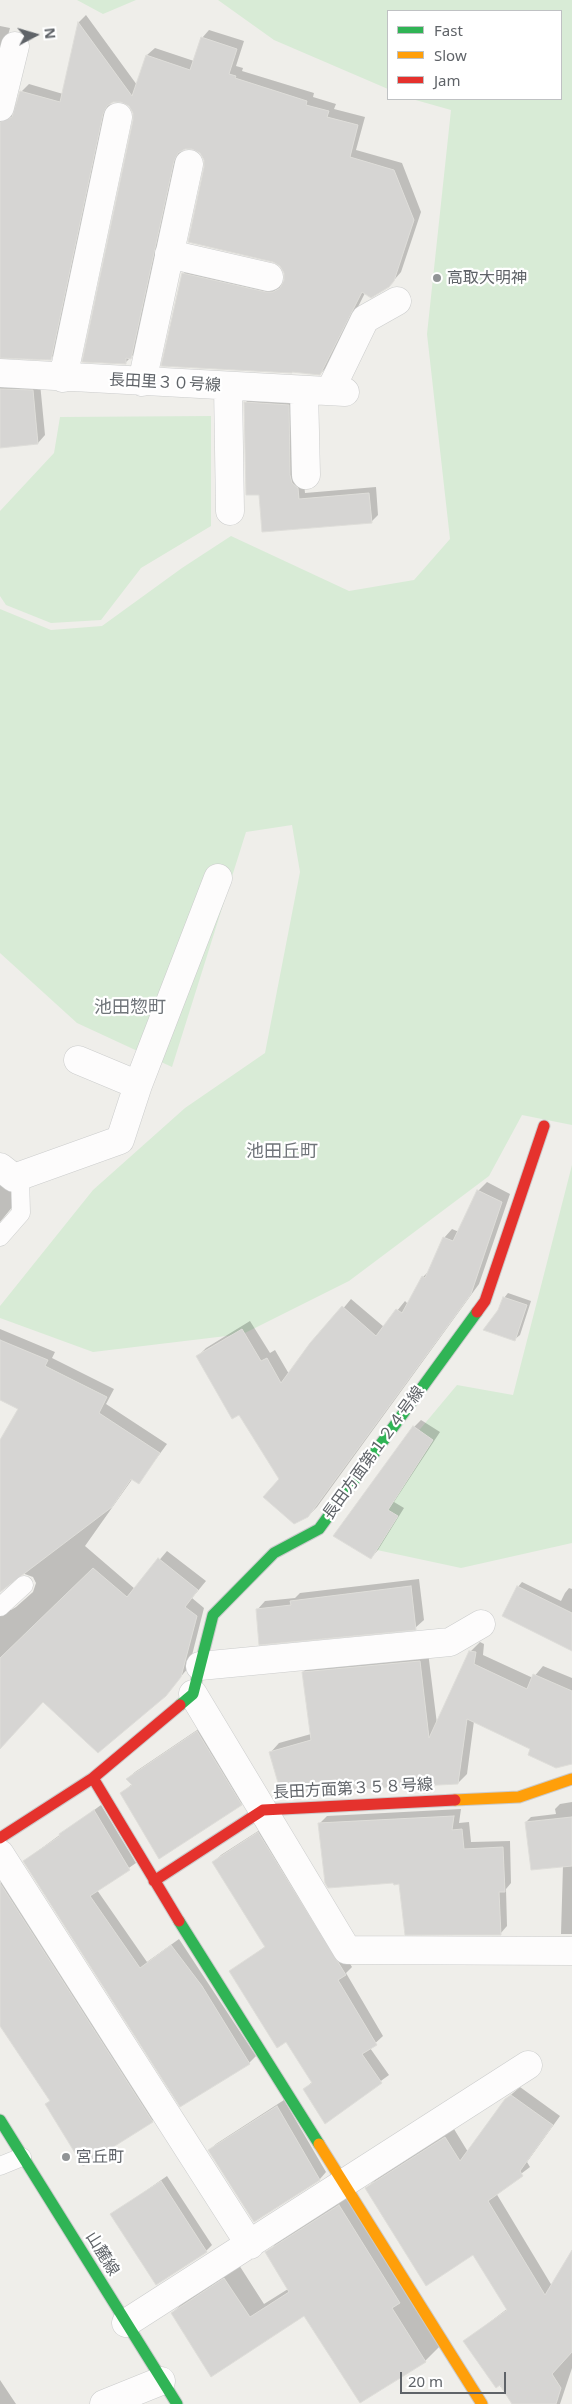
<!DOCTYPE html>
<html>
<head>
<meta charset="utf-8">
<style>
  body { margin:0 }
  #map { position:relative; width:572px; height:2404px; overflow:hidden; background:#efeeea; font-family:"Noto Sans",sans-serif }
  canvas { display:block }
  .legend { position:absolute; left:387px; top:10px; width:175px; height:90px; box-sizing:border-box; background:#fff; border:1px solid #bfc1c3; margin:0; padding:6px 9px; list-style:none; font-size:15px; color:#5f6368 }
  .legend li { display:flex; align-items:center; gap:10px; height:25px }
  .legend b { width:25px; border:1px solid #bfc1c3 }
  .north { position:absolute; left:10px; top:10px; width:50px; height:50px; -webkit-text-stroke:4px #fff; paint-order:stroke; rotate:84deg; font-size:14px; font-weight:700; line-height:20px; text-align:center; color:#5f6368 }
  .north::after { content:''; display:block; margin:auto; width:18px; height:22px; background:#5f6368; clip-path:polygon(50% 0,100% 100%,50% 72%,0 100%) }
  .scale { position:absolute; left:400px; top:2372px; width:106px; height:22px; box-sizing:border-box; border:2px solid #5f6368; border-top:0; padding-left:6px; font-size:15px; line-height:18px; white-space:nowrap; color:#5f6368; -webkit-text-stroke:4px #fff; paint-order:stroke }
</style>
</head>
<body>
<div id="map">
<canvas width="572" height="2404"></canvas>
<ul class="legend">
<li><b style="height:6px;background:#30b455"></b>Fast</li>
<li><b style="height:6px;background:#ff9f0a"></b>Slow</li>
<li><b style="height:6px;background:#e5322d"></b>Jam</li>
</ul>
<div class="north">N</div>
<div class="scale">20 m</div>
</div>
<script>
const g = document.querySelector('canvas').getContext('2d');
g.lineJoin = 'round';
function paint(path, color) { g.fillStyle = color; g.fill(path, 'evenodd'); }
const poly = rows => new Path2D(rows.map(r => 'M' + r).join(''));
function trace(path, color, width, dash) { g.strokeStyle = color; g.lineWidth = width; g.lineCap = dash ? 'butt' : 'round'; g.setLineDash(dash || []); g.stroke(path); }
function write(font, color, halo, rows, align = 'center') {
  g.font = font + ' "Noto Sans","Noto Sans JP",sans-serif'; g.lineWidth = 4.5; g.setLineDash([]); g.textBaseline = 'middle'; g.strokeStyle = halo; g.fillStyle = color; for (const [text, x, y, turn = 0] of rows) {
    g.save(); g.translate(x, y); g.rotate((+turn || 0) * Math.PI / 180); g.textAlign = isNaN(turn) ? turn : align; if (halo) g.strokeText(text, 0, 0); g.fillText(text, 0, 0); g.restore();
  }
}
paint(poly([
  [77,0,136,0,103,14],
  [218,0,572,0,572,1125,522,1115,489,1176,349,1281,243,1334,93,1352,0,1318,0,1306,93,1190,185,1108,265,1053,300,872,292,825,246,832,172,1067,77,1023,0,953,0,609,51,630,102,626,182,568,231,536,349,591,414,580,450,539,427,334,451,110,412,99,561,99,561,11,388,11,388,89,274,40],
  [211,416,211,526,141,568,101,620,51,623,6,605,0,596,0,511,54,453,60,417],
  [572,1165,572,1543,461,1568,377,1550,375,1483,457,1385,513,1395]
]), '#d8ebd6');
paint(poly([
  [86,15,137,85,147,55,155,48,194,61,202,38,209,30,244,41,236,66,243,68,242,71,314,93,313,97,336,104,334,109,365,117,356,150,402,163,421,212,401,272,389,286,365,293,328,366,320,374,183,274,190,266,274,285,284,284,285,273,206,167,205,158,200,151,192,147,183,149,181,152,138,350,125,363,135,120,134,111,129,104,121,100,112,102,110,105,58,351,50,359,0,356,0,112,5,115,14,115,21,92,29,84,63,94,79,22],
  [0,26,10,28,0,65],
  [0,379,40,383,45,435,38,443,0,447],
  [252,396,295,398,305,493,376,487,378,515,371,522,260,493,245,403],
  [0,1180,18,1194,18,1200,0,1222],
  [487,1182,510,1194,479,1284,317,1507,308,1516,280,1479,240,1413,197,1357,206,1348,250,1321,270,1353,275,1350,289,1374,351,1299,384,1327,405,1301,408,1304,423,1277,430,1270,444,1238,452,1229,459,1232,478,1191],
  [508,1293,531,1301,520,1335,515,1339,504,1298],
  [0,1329,55,1352,52,1358,114,1389,106,1404,167,1444,139,1482,133,1478,85,1546,135,1589,167,1551,206,1581,192,1598,204,1608,189,1667,165,1695,44,1700,0,1744,0,1606,11,1610,16,1607,33,1592,36,1583,33,1577,22,1573,0,1592,0,1443,19,1408,0,1399],
  [421,1420,440,1432,394,1502,404,1508,378,1550,371,1558,414,1427],
  [419,1579,424,1620,415,1628,257,1610,265,1601,295,1598,300,1593],
  [522,1582,561,1601,565,1593,569,1588,572,1589,572,1644,518,1587],
  [480,1642,484,1644,483,1655,533,1678,543,1666,572,1678,572,1760,532,1748,474,1721,467,1774,458,1783,270,1753,279,1743,311,1734,303,1672,312,1663,428,1652,437,1724,471,1651],
  [206,1724,249,1796,241,1804,122,1793,132,1784,127,1779,135,1772],
  [572,1802,572,1934,561,1934,563,1865,526,1822,531,1817,556,1814,555,1809,560,1804],
  [101,1805,136,1863,97,1890,147,1962,179,1939,256,2056,249,2063,180,2105,24,1861],
  [461,1809,459,1823,469,1822,471,1842,510,1841,511,1883,506,1889,507,1926,500,1934,400,1883,320,1823,327,1816],
  [266,1826,352,1967,346,1973,383,2036,370,2048,389,2075,325,2122,305,2089,313,2081,287,2040,231,1971,266,1946,214,1862,221,1855],
  [9,1877,160,2113,152,2121,47,2104,51,2100,0,2023,0,1883],
  [520,2087,560,2116,527,2162,530,2167,496,2193,552,2286,572,2253,572,2368,560,2404,514,2404,465,2341,507,2309,473,2253,367,2188,375,2180,454,2129,468,2152,506,2099],
  [284,2100,326,2172,320,2179,254,2221,210,2150,216,2144],
  [167,2176,212,2245,206,2251,111,2215],
  [354,2192,440,2346,425,2361,305,2315,211,2375,172,2313,187,2299,239,2265,264,2304,288,2289,267,2253,281,2238],
  [0,2380,16,2404,0,2404]
]), '#0003');
const building = poly([
  [78,22,132,96,146,55,190,70,201,37,237,49,229,74,236,76,235,78,307,101,306,105,329,111,327,117,358,125,350,157,394,170,414,220,394,281,389,287,371,298,362,292,320,375,292,372,292,373,161,366,182,273,266,292,273,292,280,288,284,280,284,273,280,266,273,262,188,242,204,167,204,160,200,153,192,149,185,149,178,153,174,161,131,359,126,358,126,364,82,362,133,120,133,113,129,106,121,102,113,102,107,106,103,114,51,360,0,358,0,122,12,117,20,91,60,102,78,22],
  [0,389,33,390,38,444,0,448,0,389],
  [244,402,289,405,290,475,292,483,298,488,299,499,369,493,372,523,262,532,259,495,246,495,244,402],
  [477,1190,502,1202,471,1294,308,1517,294,1524,263,1497,279,1479,239,1415,232,1419,196,1356,242,1329,261,1361,267,1358,281,1383,310,1343,342,1306,376,1336,396,1309,402,1313,422,1276,425,1278,443,1237,453,1241,477,1190],
  [503,1297,527,1305,515,1341,483,1330,498,1310,503,1297],
  [0,1340,48,1360,45,1366,107,1397,99,1413,160,1453,139,1484,131,1479,112,1507,0,1592,0,1440,18,1409,0,1400,0,1340],
  [413,1426,433,1440,388,1510,398,1516,371,1559,333,1536,413,1426],
  [158,1558,198,1590,185,1607,197,1616,181,1677,166,1696,98,1753,43,1702,0,1749,0,1658,93,1568,127,1597,158,1558],
  [411,1586,416,1630,259,1645,256,1609,291,1605,290,1601,411,1586],
  [517,1586,572,1613,572,1651,502,1616,517,1586],
  [469,1651,476,1652,474,1664,527,1689,533,1674,572,1691,572,1764,556,1768,528,1755,530,1749,467,1719,458,1784,281,1793,269,1752,311,1740,302,1672,420,1661,429,1738,469,1651],
  [197,1731,242,1805,159,1859,120,1793,132,1785,126,1779,197,1731],
  [94,1810,130,1870,90,1896,140,1968,171,1945,202,1986,250,2064,180,2107,23,1861,60,1836,59,1834,94,1810],
  [454,1816,452,1830,462,1829,464,1849,503,1847,505,1892,499,1892,501,1935,405,1935,399,1884,394,1885,393,1883,328,1888,325,1883,318,1823,454,1816],
  [572,1817,572,1866,531,1870,525,1822,572,1817],
  [258,1832,346,1975,338,1980,377,2045,362,2054,382,2083,325,2124,303,2089,312,2083,286,2042,277,2048,229,1971,265,1947,212,1862,258,1832],
  [0,1883,153,2122,83,2166,45,2104,50,2101,0,2026,0,1883],
  [511,2095,553,2125,520,2171,523,2176,488,2201,545,2295,572,2250,572,2352,552,2374,561,2388,556,2404,512,2404,500,2385,496,2388,463,2341,507,2310,473,2255,426,2286,365,2188,445,2137,460,2161,505,2099,511,2095],
  [277,2106,320,2180,254,2222,208,2150,277,2106],
  [161,2181,207,2252,156,2285,110,2214,161,2181],
  [339,2205,400,2303,392,2308,426,2362,360,2403,304,2316,211,2377,171,2313,224,2278,250,2317,289,2292,265,2252,339,2205]
]);
paint(building, '#d6d5d3');
trace(building, '#deddd9', 1);
const lane = poly([
  [0,1237,21,1213,20,1176],
  [0,1607,24,1585],
  [0,2166,22,2157]
]);
const street = poly([
  [0,107,15,46],
  [169,254,269,277],
  [0,373,345,392],
  [63,378,118,117],
  [142,382,189,164],
  [228,386,230,511],
  [304,390,306,475],
  [330,391,365,319,397,301],
  [78,1060,138,1085],
  [0,1167,14,1178,120,1140,138,1085,218,878],
  [200,1666,450,1642,481,1624],
  [193,1694,347,1950,572,1951],
  [0,1854,250,2245],
  [126,2323,528,2065],
  [104,2404,161,2381]
]);
const fast = poly([
  [180,1705,193,1694,213,1615,274,1553,319,1529,477,1312],
  [179,1921,319,2144],
  [0,2120,177,2404]
]);
const slow = poly([
  [455,1800,519,1797,572,1779],
  [319,2144,482,2404]
]);
const jam = poly([
  [477,1312,485,1301,544,1126],
  [93,1778,179,1921],
  [0,1838,93,1778,180,1705],
  [154,1881,263,1810,455,1800]
]);
trace(lane, '#cbcccc', 19);
trace(street, '#cbcccc', 29);
trace(fast, '#cacacb', 13);
trace(slow, '#cacacb', 13);
trace(jam, '#cacacb', 13);
trace(lane, '#fdfcfc', 18);
trace(street, '#fdfcfc', 28);
trace(fast, '#30b455', 11);
trace(slow, '#ff9f0a', 11);
trace(jam, '#e5322d', 11);
for (const [x, y, r, color] of [
  [437,278,5,"#919496"],
  [66,2157,5,"#919496"]
]) { const dot = new Path2D(); dot.arc(x, y, r, 0, 2 * Math.PI); g.fillStyle = color; g.fill(dot); trace(dot, '#fff', 2); }
write('16px', '#5f6368', '#fff', [
  ["高取大明神",447,278],
  ["宮丘町",76,2157]
], 'left');
write('16px', '#5f6368', '#fff', [
  ["長田里３０号線",165,383,3],
  ["長田方面第１２４号線",374,1453,-54],
  ["長田方面第３５８号線",353,1789,-3],
  ["山麓線",102,2254,58]
]);
write('18px', '#70757a', '#fff', [
  ["池田惣町",130,1008],
  ["池田丘町",282,1152]
]);
</script>
</body>
</html>
